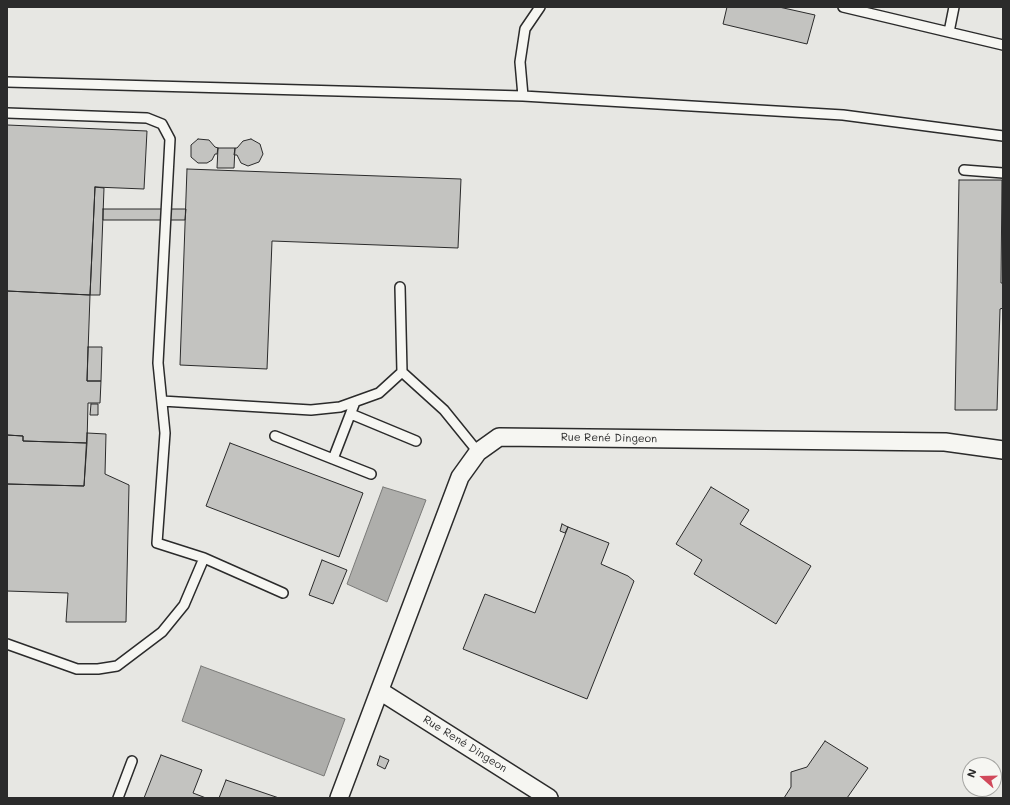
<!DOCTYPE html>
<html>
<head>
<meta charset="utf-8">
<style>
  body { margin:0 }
  #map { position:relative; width:1010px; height:805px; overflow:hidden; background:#f6f6f2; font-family:Mali,sans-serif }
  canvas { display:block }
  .frame { position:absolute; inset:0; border:8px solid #2b2b2b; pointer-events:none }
  .north { position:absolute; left:962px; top:757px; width:40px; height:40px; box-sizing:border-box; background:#f6f6f2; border:1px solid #a5a5a2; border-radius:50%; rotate:290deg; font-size:11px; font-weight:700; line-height:16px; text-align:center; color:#2b2b2b }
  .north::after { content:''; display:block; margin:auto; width:14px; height:18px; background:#d1495b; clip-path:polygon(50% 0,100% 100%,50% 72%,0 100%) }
</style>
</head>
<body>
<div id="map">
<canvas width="1010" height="805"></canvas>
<div class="frame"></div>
<div class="north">N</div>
</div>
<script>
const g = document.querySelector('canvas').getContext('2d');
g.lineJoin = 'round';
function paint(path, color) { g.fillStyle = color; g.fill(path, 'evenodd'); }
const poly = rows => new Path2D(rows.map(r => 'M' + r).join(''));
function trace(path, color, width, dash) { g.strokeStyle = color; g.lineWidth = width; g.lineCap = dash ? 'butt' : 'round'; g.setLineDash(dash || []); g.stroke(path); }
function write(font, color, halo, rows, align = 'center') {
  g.font = font + ' Mali,sans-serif'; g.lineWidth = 4; g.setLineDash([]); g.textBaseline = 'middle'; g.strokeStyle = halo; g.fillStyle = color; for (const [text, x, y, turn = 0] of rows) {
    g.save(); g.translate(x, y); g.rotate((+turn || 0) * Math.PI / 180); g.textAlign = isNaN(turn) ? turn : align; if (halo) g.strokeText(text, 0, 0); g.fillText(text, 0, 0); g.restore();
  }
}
paint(poly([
  [7,7,1003,7,1003,798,7,798],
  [970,765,994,765,994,789,970,789]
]), '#e7e7e3');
const water = poly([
  [383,487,426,500,387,602,347,584,383,487],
  [201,666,345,719,324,776,182,721,201,666]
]);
paint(water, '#aeaeab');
trace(water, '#7a7a78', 1);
const building = poly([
  [727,7,779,7,815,15,807,44,723,24,727,7],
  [7,125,147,131,144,189,95,187,90,295,7,291,7,125],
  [198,139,209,140,215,147,218,148,217,154,215,154,212,160,207,163,198,163,191,157,191,145,198,139],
  [251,139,260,144,263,154,259,162,248,166,241,163,237,155,234,155,235,148,237,148,243,141,251,139],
  [218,148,235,148,234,168,217,168,218,148],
  [187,169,461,179,458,248,272,241,267,369,180,365,187,169],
  [959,180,1002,180,1001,283,1003,283,1003,308,1000,309,997,410,955,410,959,180],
  [95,187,104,188,100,295,90,295,95,187],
  [103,209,186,209,185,220,103,220,103,209],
  [7,291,90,295,87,381,101,381,100,403,88,403,87,443,23,441,23,436,7,435,7,291],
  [88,347,102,347,101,381,87,381,88,347],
  [91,404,98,404,98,415,90,415,91,404],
  [87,433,106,434,105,474,129,485,126,622,66,622,68,593,7,591,7,484,84,486,87,433],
  [7,435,23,436,23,441,87,443,84,486,7,484,7,435],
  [230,443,363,493,339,557,206,506,230,443],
  [711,487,749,510,740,524,811,566,776,624,694,574,702,560,676,544,711,487],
  [562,524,568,527,565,533,560,531,562,524],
  [568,527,609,543,601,564,628,576,634,581,587,699,463,649,485,594,535,613,568,527],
  [322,560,347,570,333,604,309,595,322,560],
  [825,741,868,768,847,798,784,798,791,787,791,772,807,767,825,741],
  [161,755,202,770,193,793,206,798,144,798,161,755],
  [380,756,389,760,385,769,377,765,380,756],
  [226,780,279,798,219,798,226,780]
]);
paint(building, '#c3c3c0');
trace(building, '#2b2b2b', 1);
const lane = poly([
  [843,7,1003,45],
  [949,32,954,7],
  [7,82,523,96,843,115,1003,136],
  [523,96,520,62,525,29,540,7],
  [7,113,147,118,162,124,170,139,158,363,165,433,157,543,204,558,184,605,162,632,117,666,98,669,77,669,7,644],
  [964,170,1003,173],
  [402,372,444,410,478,452],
  [162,401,311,410,340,407,379,393,402,372,400,287],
  [351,414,416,441],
  [275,436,333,459,355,402],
  [333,459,371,474],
  [204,558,283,593],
  [118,798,132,761]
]);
const street = poly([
  [380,691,549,798],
  [339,798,460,477,478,452,499,437,945,442,1003,450]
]);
trace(lane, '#2b2b2b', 12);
trace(street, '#2b2b2b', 20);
trace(lane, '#f6f6f2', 9);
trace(street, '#f6f6f2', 17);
write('11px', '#2b2b2b', '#f6f6f2', [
  ["Rue René Dingeon",609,438,1],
  ["Rue René Dingeon",465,744,32]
]);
</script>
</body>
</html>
